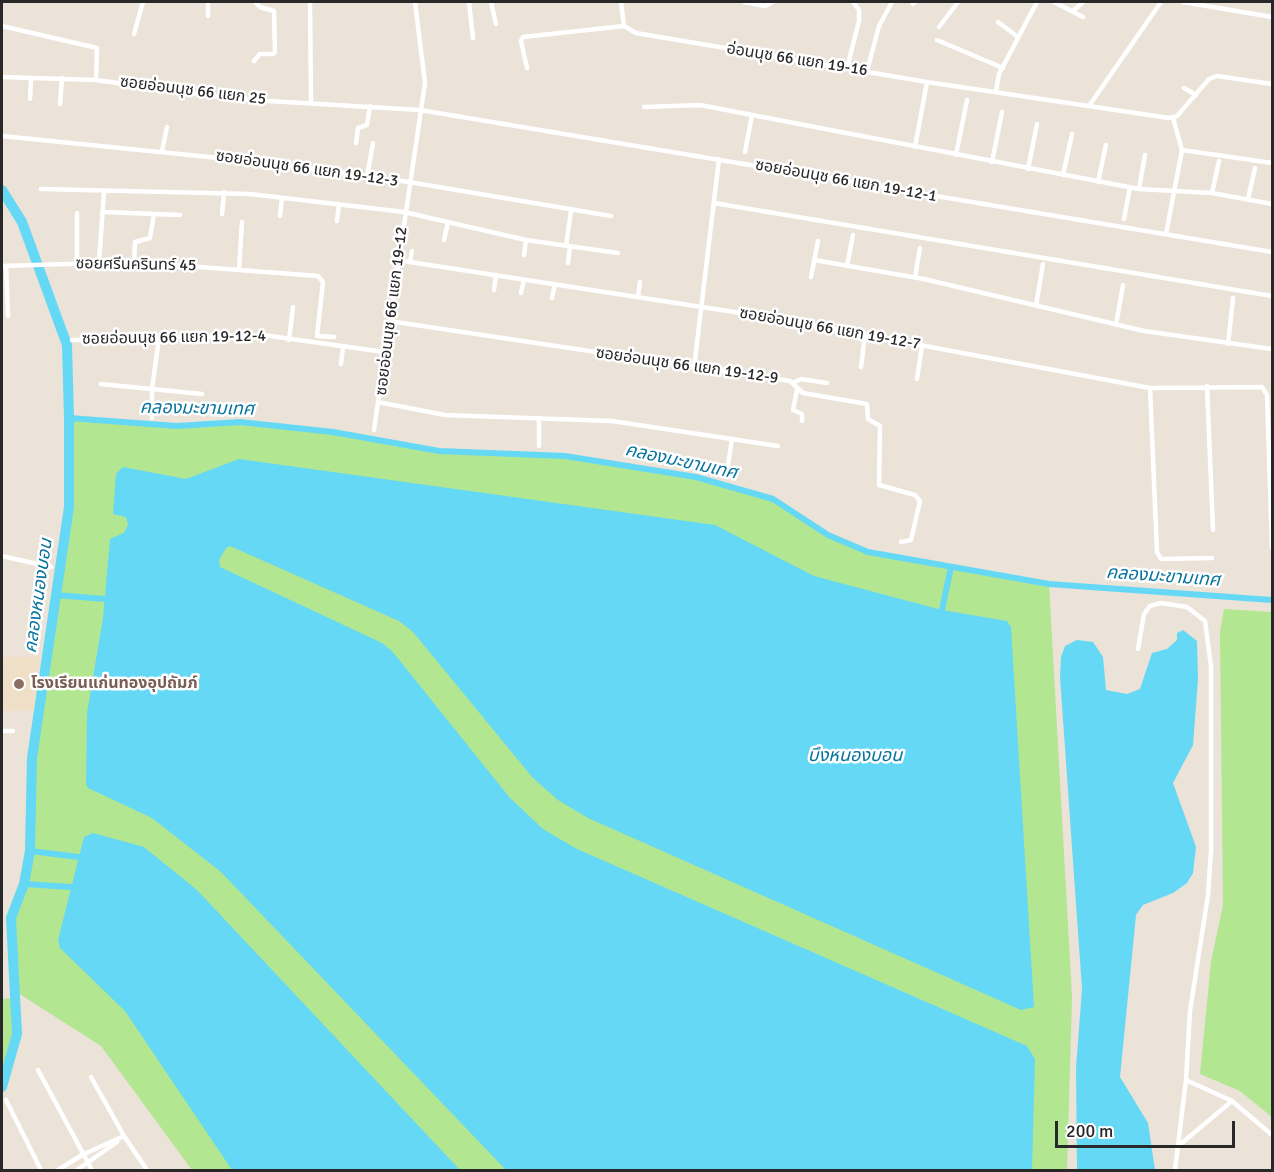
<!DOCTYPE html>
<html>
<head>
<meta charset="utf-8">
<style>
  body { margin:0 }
  #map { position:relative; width:1274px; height:1172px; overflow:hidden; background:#ebe2d8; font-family:Signika,sans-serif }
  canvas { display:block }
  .frame { position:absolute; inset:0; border:3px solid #282828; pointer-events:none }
  .scale { position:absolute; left:1055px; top:1121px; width:180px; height:27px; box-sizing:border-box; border:3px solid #282828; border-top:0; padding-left:8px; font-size:18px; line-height:21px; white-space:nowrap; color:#282828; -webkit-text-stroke:4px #fff; paint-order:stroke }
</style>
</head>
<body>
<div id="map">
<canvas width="1274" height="1172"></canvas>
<div class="frame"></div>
<div class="scale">200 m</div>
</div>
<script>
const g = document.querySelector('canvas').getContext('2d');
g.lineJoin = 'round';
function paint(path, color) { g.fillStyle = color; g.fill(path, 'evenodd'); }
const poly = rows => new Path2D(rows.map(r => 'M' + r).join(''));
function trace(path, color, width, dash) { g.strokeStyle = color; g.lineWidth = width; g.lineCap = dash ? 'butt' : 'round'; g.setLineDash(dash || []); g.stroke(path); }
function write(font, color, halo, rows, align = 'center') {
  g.font = font + ' Signika,"Noto Sans Thai",sans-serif'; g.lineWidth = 5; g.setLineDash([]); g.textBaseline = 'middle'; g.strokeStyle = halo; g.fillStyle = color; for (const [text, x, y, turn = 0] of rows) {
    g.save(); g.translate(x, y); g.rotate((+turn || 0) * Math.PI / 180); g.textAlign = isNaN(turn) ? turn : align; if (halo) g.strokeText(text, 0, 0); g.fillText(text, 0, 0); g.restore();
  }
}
paint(poly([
  [2,657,40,657,34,710,2,711]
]), '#efdfc6');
paint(poly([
  [69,418,177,426,240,422,333,432,439,451,565,456,696,477,773,499,828,535,868,552,1049,584,1072,997,1067,1170,192,1170,101,1046,15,991,11,918,24,884,30,851,32,758,69,507],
  [1224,609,1272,612,1272,1117,1240,1091,1200,1074,1211,962,1223,905,1220,632],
  [13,998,13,1030,2,1073,2,999]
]), '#b3e691');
paint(poly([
  [239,459,715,525,814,576,942,610,1007,621,1011,627,1034,1007,1021,1010,588,818,558,800,533,778,413,632,399,621,230,546,226,548,219,560,220,567,382,643,392,651,510,798,543,829,577,849,1027,1046,1035,1059,1032,1170,506,1170,221,872,152,818,88,788,86,784,87,713,103,618,110,539,124,533,128,525,126,517,113,514,116,474,123,467,186,479],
  [1183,630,1197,641,1198,679,1193,745,1173,783,1196,847,1193,873,1187,883,1173,893,1143,905,1136,915,1120,1077,1148,1123,1155,1170,1077,1170,1076,1068,1082,989,1060,677,1061,657,1065,646,1077,640,1093,642,1103,657,1106,690,1127,694,1140,689,1152,653,1167,649,1177,640,1177,633],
  [93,833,144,847,197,890,460,1170,232,1170,125,1011,60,948,58,940,84,837]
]), '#64d8f5');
trace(poly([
  [69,418,177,426,240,422,333,432,439,451,565,456,696,477,773,499,828,535,868,552,1049,584,1272,600],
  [56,595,105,599],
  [942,610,951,567],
  [30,851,79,857],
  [24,884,71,887]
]), '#64d8f5', 6);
trace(poly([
  [2,190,22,222,67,345,69,418,69,507,32,758,30,851,24,884,11,918,17,1034,2,1087]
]), '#64d8f5', 10);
trace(poly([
  [208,2,208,16],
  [310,2,311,102],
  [415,2,425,83,378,402,445,415,612,421,778,446],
  [469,2,473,38],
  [491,2,496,24],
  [621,2,624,26,636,33,927,82,1169,118,1177,116,1209,79,1217,76,1272,84],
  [744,2,765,6,773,2],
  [1054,2,1083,17],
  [1183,2,1272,17],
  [913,4,915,2],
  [1073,11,1083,2],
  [998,22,1018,37],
  [2,26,97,48,96,80,235,99,420,110,1272,252],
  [939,27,958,2],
  [134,34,143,2],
  [937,40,1003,68],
  [254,61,260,54,273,54,275,52,274,11,260,7,255,2],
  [527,68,521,41,523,37,624,26],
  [847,68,859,21,859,10,853,2],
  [867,71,879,26,892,2],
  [2,77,96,80],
  [1184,88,1196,95],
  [996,91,999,74,1037,2],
  [30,99,31,78],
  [60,104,62,78],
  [1089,106,1161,2],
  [644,107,700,105,1139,189,1212,193,1272,204],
  [2,136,268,163,409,182,611,216],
  [356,143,358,128,367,125,370,106],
  [915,147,927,82],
  [1182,150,1272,163],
  [162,151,167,127],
  [745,152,752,115],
  [956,155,967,100],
  [992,162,1002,112],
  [1028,169,1037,124],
  [1063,175,1072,134],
  [367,177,373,143],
  [1098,182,1106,145],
  [41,189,250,194,404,212,526,240,618,253],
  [1139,189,1145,155],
  [1212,193,1219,161],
  [1248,199,1255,168],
  [714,203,1272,296],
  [103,212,180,215],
  [222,214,224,192],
  [280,216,282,198],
  [1124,219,1130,187],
  [337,221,339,204],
  [1166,234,1182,150,1173,118],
  [444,240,448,222],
  [566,246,571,211],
  [524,255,526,240],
  [397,260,786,320,1150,388,1262,387,1267,395,1272,548],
  [814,260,924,279,1144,331,1272,349],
  [99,262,104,191],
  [134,262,135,242,150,238,154,214],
  [410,262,412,251],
  [77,263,77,213],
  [568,263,570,247],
  [2,266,134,262,318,276,323,282,317,336,334,337],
  [6,266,8,316],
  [847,266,853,235],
  [239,269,242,222],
  [811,277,818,241],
  [915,277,920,248],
  [494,290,496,275],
  [521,293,524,280],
  [638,297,640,282],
  [552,298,555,284],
  [1036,306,1043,264],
  [389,321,790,381,803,393,867,404,868,419,880,426,879,485,915,495,920,501,911,540,901,542],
  [1116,325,1123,285],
  [72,340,263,335,384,352],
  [289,340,293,307],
  [1228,344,1233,298],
  [341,364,343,347],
  [861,367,865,335],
  [694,368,719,159],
  [917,379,922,346],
  [793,383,801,379,827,383],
  [101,384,202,394],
  [1207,386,1213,530],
  [1150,388,1157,552,1161,559,1212,558],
  [797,390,793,410,802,414,802,421],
  [152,418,152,389,159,338],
  [374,430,378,402],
  [539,446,539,418],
  [728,465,732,439],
  [2,556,51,567],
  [1138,649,1144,614,1150,606,1161,603,1187,607,1205,621,1211,666,1211,851,1208,895,1190,1011,1186,1080,1175,1170],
  [2,731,13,731],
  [38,1070,92,1170],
  [91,1077,124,1136,147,1170],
  [1186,1080,1232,1101,1272,1135],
  [6,1100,41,1170],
  [1177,1147,1232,1101],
  [58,1170,82,1155,124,1136],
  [77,1170,117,1142]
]), '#fff', 4.5);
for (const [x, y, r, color] of [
  [19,684,6,"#8d6e63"]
]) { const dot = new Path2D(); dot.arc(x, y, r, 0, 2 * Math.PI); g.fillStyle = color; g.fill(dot); trace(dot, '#fff', 2); }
write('16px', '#282828', '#fff', [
  ["อ่อนนุช 66 แยก 19-16",797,60,9],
  ["ซอยอ่อนนุช 66 แยก 25",193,91,7],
  ["ซอยอ่อนนุช 66 แยก 19-12-3",307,169,8],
  ["ซอยอ่อนนุช 66 แยก 19-12-1",846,181,10],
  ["ซอยศรีนครินทร์ 45",136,265,1],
  ["ซอยอ่อนนุช 66 แยก 19-12",392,311,-83],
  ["ซอยอ่อนนุช 66 แยก 19-12-7",830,329,10],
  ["ซอยอ่อนนุช 66 แยก 19-12-4",174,338,-1],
  ["ซอยอ่อนนุช 66 แยก 19-12-9",687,366,8]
]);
write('bold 16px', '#785e54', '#fff', [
  ["โรงเรียนแก่นทองอุปถัมภ์",31,684]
], 'left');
write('italic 18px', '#06749e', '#fff', [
  ["คลองมะขามเทศ",197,409,1],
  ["คลองมะขามเทศ",681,462,12],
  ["คลองมะขามเทศ",1163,577,4],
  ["คลองหนองบอน",39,596,-82],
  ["บึงหนองบอน",855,756]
]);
</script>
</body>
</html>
